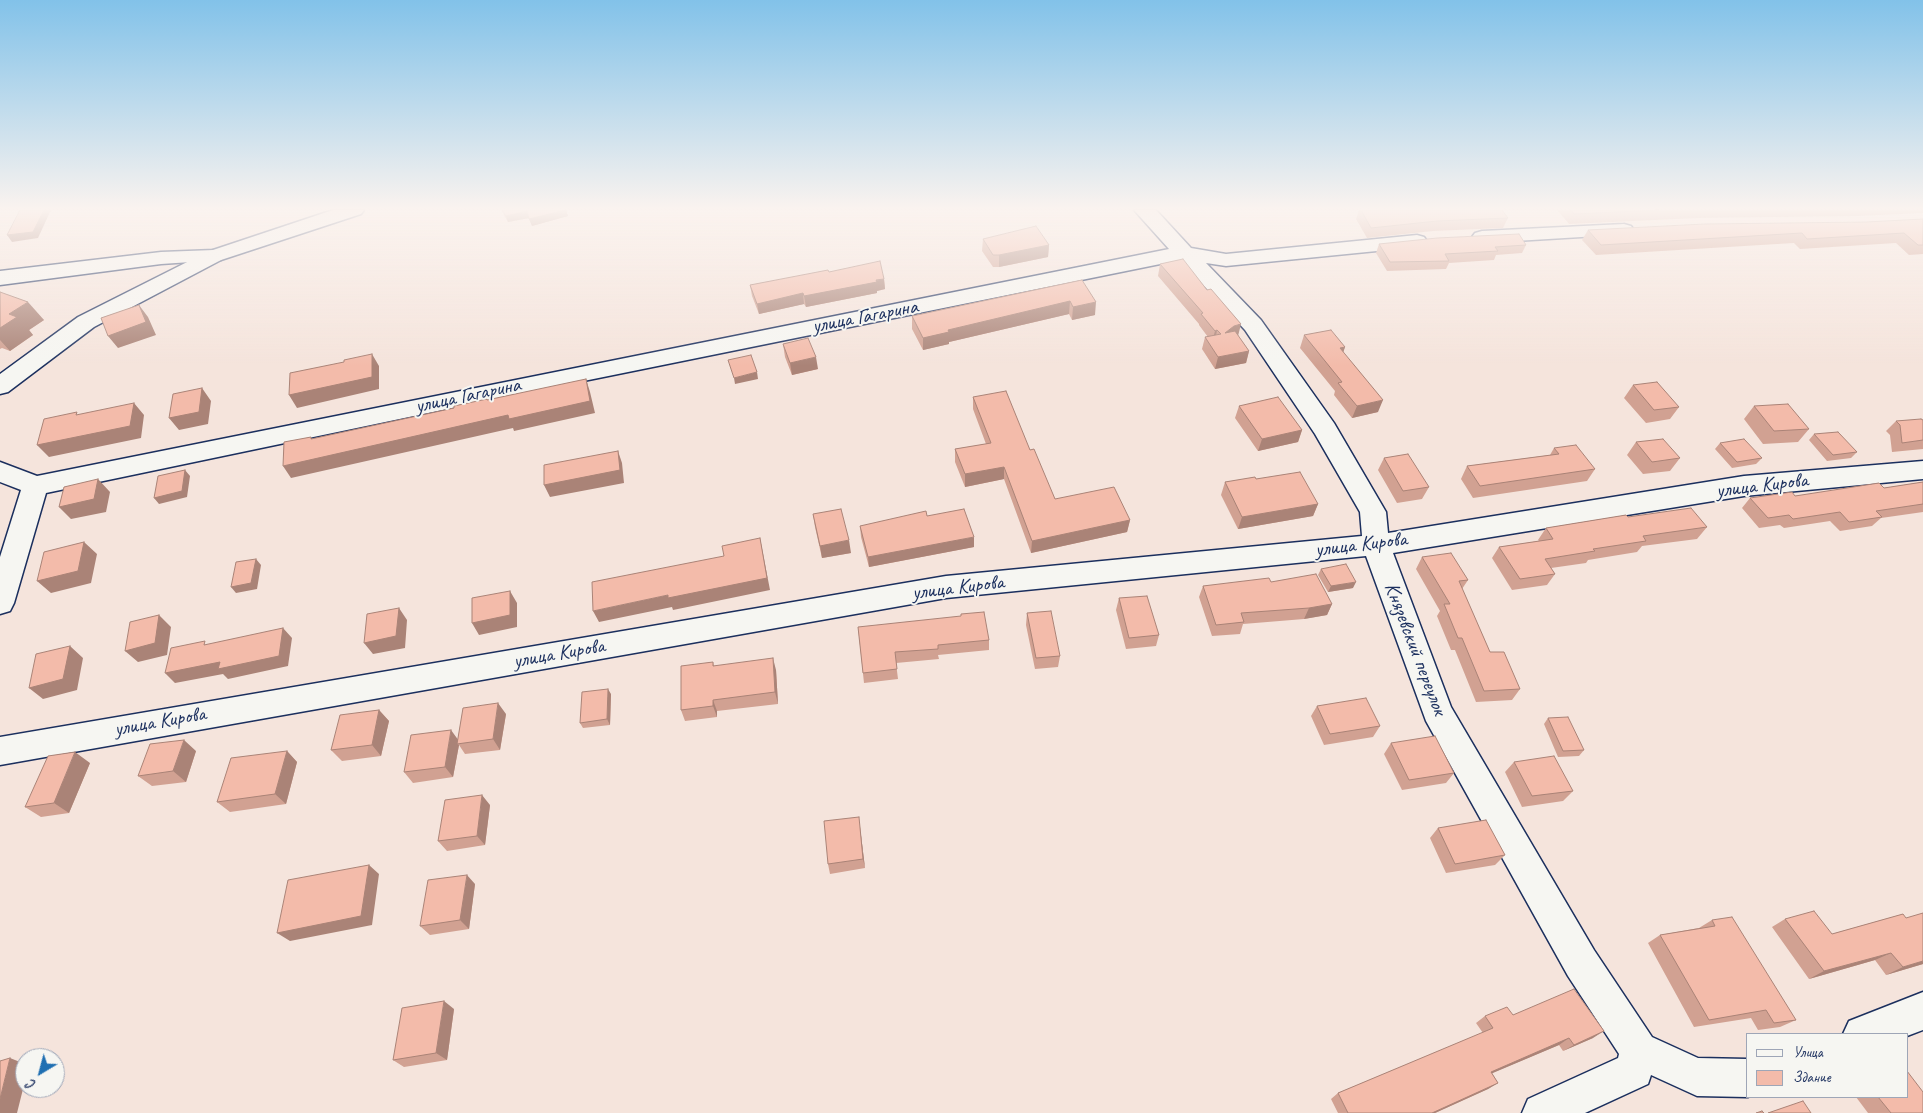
<!DOCTYPE html>
<html>
<head>
<meta charset="utf-8">
<style>
  body { margin:0 }
  #map { position:relative; width:1923px; height:1113px; overflow:hidden; background:#f5e4dc; font-family:Caveat,sans-serif }
  canvas { display:block }
  .legend { position:absolute; left:1746px; top:1033px; width:162px; height:65px; box-sizing:border-box; background:#f6f6f2; border:1px solid #9ea6b7; margin:0; padding:6px 9px; list-style:none; font-size:15px; color:#1b2f5e }
  .legend li { display:flex; align-items:center; gap:10px; height:25px }
  .legend b { width:25px; border:1px solid #9ea6b7 }
  .north { position:absolute; left:15px; top:1048px; width:50px; height:50px; box-sizing:border-box; background:#f6f6f2; border:1px solid #9ea6b7; border-radius:50%; rotate:217deg; font-size:14px; font-weight:700; line-height:20px; text-align:center; color:#1b2f5e }
  .north::after { content:''; display:block; margin:auto; width:18px; height:22px; background:#1f6fb2; clip-path:polygon(50% 0,100% 100%,50% 72%,0 100%) }
</style>
</head>
<body>
<div id="map">
<canvas width="1923" height="1113"></canvas>
<ul class="legend">
<li><b style="height:6px;background:#f6f6f2"></b>Улица</li>
<li><b style="height:14px;background:#f3bbaa"></b>Здание</li>
</ul>
<div class="north">С</div>
</div>
<script>
const g = document.querySelector('canvas').getContext('2d');
g.lineJoin = 'round';
const poly = rows => new Path2D(rows.map(r => 'M' + r).join(''));
function trace(path, color, width, dash) { g.strokeStyle = color; g.lineWidth = width; g.lineCap = dash ? 'butt' : 'round'; g.setLineDash(dash || []); g.stroke(path); }
function paint(path, color) { g.fillStyle = color; g.fill(path, 'evenodd'); }
function write(font, color, halo, rows, align = 'center') {
  g.font = font + ' Caveat,sans-serif'; g.lineWidth = 4; g.setLineDash([]); g.textBaseline = 'middle'; g.strokeStyle = halo; g.fillStyle = color; for (const [text, x, y, turn = 0] of rows) {
    g.save(); g.translate(x, y); g.rotate((+turn || 0) * Math.PI / 180); g.textAlign = isNaN(turn) ? turn : align; if (halo) g.strokeText(text, 0, 0); g.fillText(text, 0, 0); g.restore();
  }
}
const minor = poly([
  [1134,210,1156,210,1191,248,1226,254,1417,235,1424,237,1427,241,1424,245,1417,247,1226,266,1206,263,1261,320,1334,423,1386,512,1388,533,1744,476,1923,461,1923,479,1744,496,1393,553,1451,707,1594,950,1652,1037,1698,1058,1747,1059,1747,1097,1748,1097,1747,1097,1697,1096,1651,1075,1648,1084,1585,1113,1522,1113,1528,1099,1618,1058,1619,1054,1568,976,1426,721,1366,556,946,598,0,765,0,737,946,576,1362,536,1360,512,1315,434,1245,330,1180,260,495,399,46,493,14,603,10,611,0,614,0,557,21,490,0,482,0,462,37,476,1169,249,1134,210],
  [1624,224,1631,226,1634,230,1631,234,1482,243,1475,241,1472,237,1475,233,1482,231,1624,224],
  [214,250,221,252,225,256,221,260,161,264,0,285,0,271,161,252,214,250],
  [1923,992,1923,1030,1907,1036,1907,1034,1843,1034,1849,1021,1923,992]
]);
const tertiary = poly([
  [333,210,364,210,361,214,221,260,94,327,8,392,0,394,0,374,78,317,207,252,333,210]
]);
trace(minor, '#1b2f5e', 3);
trace(tertiary, '#1b2f5e', 3);
paint(minor, '#f6f6f2');
paint(tertiary, '#f6f6f2');
paint(poly([
  [501,210,566,210,568,216,532,226,529,218,508,222],
  [1359,210,1361,210,1508,218,1503,228,1433,231,1367,238,1356,219],
  [1557,210,1923,210,1923,213,1858,216,1698,218,1569,224],
  [1923,219,1923,254,1909,255,1896,243,1800,249,1794,243,1596,255,1582,240,1588,230,1866,222],
  [983,239,1049,245,1048,257,999,267,993,267,982,251],
  [1379,244,1526,245,1522,253,1496,255,1494,260,1449,263,1446,269,1387,271,1376,253],
  [1160,264,1207,290,1249,351,1246,363,1215,369,1202,349,1205,337,1208,337,1199,325,1199,324,1158,276],
  [829,272,884,279,885,289,877,291,877,293,806,307,804,304,759,314,752,296,750,285],
  [1082,280,1095,315,1072,320,1069,314,949,342,949,344,923,350,912,329,912,316],
  [0,293,44,320,29,330,33,335,10,351,2,348,0,349],
  [1304,335,1345,347,1343,352,1378,412,1352,418,1334,395,1335,391,1300,348],
  [783,344,818,369,792,375,785,357],
  [1633,385,1679,407,1670,419,1646,423,1624,398],
  [973,397,1030,450,1055,499,1130,520,1127,532,1031,553,1004,479,965,487,955,462,955,449,986,444,973,409],
  [1239,406,1302,430,1298,442,1258,451,1235,418],
  [1754,406,1809,429,1798,442,1763,444,1744,419],
  [1923,420,1923,449,1892,452,1890,435,1886,431,1896,421],
  [1814,434,1857,452,1851,458,1827,461,1809,440],
  [1636,442,1680,458,1670,471,1643,474,1627,455],
  [1720,443,1762,458,1756,464,1732,468,1715,449],
  [1554,448,1595,469,1587,481,1473,498,1461,479,1467,466,1550,455],
  [1384,458,1429,487,1422,499,1397,503,1378,470],
  [1256,479,1318,504,1313,516,1238,529,1221,495,1225,482],
  [1923,482,1923,512,1881,518,1872,526,1840,531,1830,521,1784,528,1780,525,1759,528,1742,508,1750,498,1795,496,1884,488],
  [813,514,851,553,822,558,815,527],
  [927,516,974,547,869,567,861,537,860,526],
  [1628,517,1707,527,1697,539,1642,546,1637,552,1588,560,1586,563,1551,568,1555,574,1547,585,1512,590,1492,558,1499,547,1539,541,1538,540,1546,528],
  [1422,557,1468,580,1462,589,1490,652,1520,689,1512,700,1476,702,1455,650,1451,650,1437,616,1440,611,1416,569],
  [1321,569,1353,588,1328,592,1318,575],
  [1271,582,1332,604,1327,615,1304,619,1243,624,1240,634,1212,636,1199,597,1203,586],
  [1119,598,1159,635,1156,646,1126,649,1116,610],
  [1027,613,1060,656,1058,667,1035,669,1026,625],
  [858,627,989,640,989,650,938,655,939,659,896,663,898,679,864,683],
  [713,662,714,666,776,670,778,704,717,711,717,717,685,721,681,710],
  [611,694,610,725,583,728,580,723],
  [1317,706,1380,726,1373,737,1324,745,1311,716],
  [379,710,389,721,381,756,342,761,331,750],
  [506,714,500,750,465,754,459,745,453,777,413,783,404,772,458,739],
  [1548,718,1584,750,1579,756,1558,757,1544,724],
  [1391,743,1454,773,1446,783,1402,790,1384,754],
  [196,751,186,782,152,786,138,776],
  [287,751,297,762,286,804,230,812,217,802],
  [1514,762,1573,791,1563,801,1522,807,1505,772],
  [90,763,69,813,41,817,25,807],
  [490,805,485,845,447,851,438,841],
  [860,827,865,868,830,874,828,864],
  [1438,828,1505,855,1495,865,1446,873,1430,838],
  [475,884,469,929,430,935,420,926],
  [1903,914,1923,964,1886,975,1875,960,1809,979,1772,927,1785,919,1832,934],
  [1712,920,1796,1020,1780,1027,1758,1030,1751,1018,1694,1027,1648,943,1660,935,1699,928],
  [454,1009,447,1060,404,1067,393,1060],
  [1485,1016,1593,1038,1563,1051,1559,1045,1492,1073,1498,1083,1488,1089,1435,1113,1338,1113,1331,1099,1338,1093,1483,1033,1476,1023],
  [1856,1097,1907,1097,1923,1113,1868,1113]
]), '#d1a192');
paint(poly([
  [44,210,51,210,38,238,12,242,7,235],
  [566,210,568,216,532,226,529,219],
  [527,211,529,218,508,222,506,216],
  [1049,245,1048,257,999,267,999,255],
  [884,279,885,289,877,291,877,293,806,307,804,296],
  [803,293,804,304,759,314,757,304],
  [1070,301,1069,314,949,342,949,344,923,350,923,338,948,330],
  [28,302,44,320,29,330,33,335,10,351,0,340,0,328,9,314],
  [1096,302,1095,315,1072,320,1073,307],
  [139,305,148,317,156,335,118,348,108,336],
  [1241,324,1238,336,1225,333,1234,326],
  [1217,330,1215,342,1212,342,1215,331],
  [1345,347,1341,359,1340,348],
  [1249,351,1246,363,1215,369,1218,357],
  [372,354,379,366,379,389,297,408,289,395],
  [816,357,818,369,792,375,790,363],
  [757,372,758,379,735,384,734,378],
  [586,379,590,392,595,413,514,431,513,428,291,478,283,466],
  [202,388,211,401,208,424,179,430,169,418],
  [1383,400,1378,412,1352,418,1357,406],
  [134,403,144,415,141,438,49,457,37,445],
  [1302,430,1298,442,1258,451,1262,439],
  [618,451,622,463,624,483,550,497,544,485],
  [1004,467,1004,479,965,487,965,474],
  [185,470,190,476,187,497,159,504,154,498],
  [98,479,110,492,106,512,71,519,59,507],
  [1318,504,1313,516,1238,529,1242,517],
  [1130,520,1127,532,1031,553,1032,541],
  [974,537,974,547,869,567,868,557],
  [760,538,770,590,673,610,672,607,599,622,593,611,668,595],
  [849,540,851,553,822,558,820,546],
  [84,542,97,554,91,583,51,593,37,581],
  [256,559,261,565,257,589,236,593,231,587],
  [1356,582,1353,588,1328,592,1331,586],
  [510,591,517,603,517,627,479,635,472,623],
  [1332,604,1327,615,1304,619,1309,608],
  [399,608,407,620,405,648,373,654,364,643],
  [159,615,171,627,167,655,138,662,125,651],
  [283,628,292,638,288,666,228,679,223,674,175,683,165,673],
  [70,646,83,658,77,690,43,699,29,688],
  [773,658,776,670,778,704,775,692],
  [608,689,611,694,610,725,607,719],
  [713,700,717,711,717,717,713,706],
  [498,703,506,714,500,750,493,739],
  [379,710,389,721,381,756,372,745],
  [451,730,459,741,457,744,459,745,453,777,445,767],
  [184,740,196,751,186,782,173,771],
  [287,751,297,762,286,804,275,794],
  [75,752,90,763,69,813,54,803],
  [482,795,490,805,485,845,477,836],
  [859,817,860,827,865,868,863,859],
  [369,865,379,874,372,925,290,941,277,933],
  [467,875,475,884,469,929,460,920],
  [1891,953,1875,960,1809,979,1824,971],
  [1923,961,1923,964,1886,975,1903,967],
  [444,1001,454,1009,447,1060,436,1053],
  [1604,1031,1593,1038,1563,1051,1574,1045],
  [1569,1038,1559,1045,1481,1078,1491,1072],
  [10,1058,25,1064,25,1081,17,1113,0,1113,0,1099],
  [1498,1083,1488,1089,1435,1113,1432,1113]
]), '#aa8377');
const building = poly([
  [20,210,44,210,33,232,7,235,20,210],
  [502,210,566,210,529,219,527,211,506,216,502,210],
  [1361,210,1502,210,1508,218,1437,221,1371,228,1361,210],
  [1571,210,1659,210,1574,214,1571,210],
  [1923,219,1923,245,1918,245,1904,233,1807,239,1802,233,1601,245,1588,230,1704,224,1866,222,1923,219],
  [1036,226,1049,245,999,255,993,255,983,239,1036,226],
  [1519,234,1526,245,1495,247,1498,251,1445,254,1449,261,1390,262,1379,244,1437,238,1519,234],
  [1183,259,1207,290,1211,289,1241,324,1234,326,1225,333,1235,331,1249,351,1218,357,1205,337,1221,334,1217,330,1215,331,1201,314,1203,313,1160,264,1183,259],
  [880,261,884,279,876,280,877,282,804,296,803,293,757,304,750,285,828,270,829,272,880,261],
  [1082,280,1096,302,1073,307,1070,301,948,330,949,332,923,338,912,316,1082,280],
  [0,292,28,302,9,314,17,317,0,328,0,292],
  [139,305,146,322,108,336,101,318,139,305],
  [1331,330,1345,347,1340,348,1383,400,1357,406,1338,383,1342,382,1304,335,1331,330],
  [808,338,816,357,790,363,783,344,808,338],
  [372,354,372,377,289,395,290,373,344,362,344,360,372,354],
  [751,355,757,372,734,378,728,360,751,355],
  [586,379,590,401,509,419,508,415,283,466,284,442,311,437,311,439,454,408,454,406,487,399,487,400,586,379],
  [1657,382,1679,407,1654,410,1633,385,1657,382],
  [202,388,199,412,169,418,173,394,202,388],
  [1006,391,1030,450,1034,449,1055,499,1114,487,1130,520,1032,541,1004,467,965,474,955,449,991,443,973,397,1006,391],
  [1278,397,1302,430,1262,439,1239,406,1278,397],
  [134,403,130,426,37,445,44,419,77,412,76,415,134,403],
  [1788,404,1809,429,1774,431,1754,406,1788,404],
  [1921,419,1923,420,1923,440,1902,443,1900,425,1896,421,1921,419],
  [1838,432,1857,452,1833,455,1814,434,1838,432],
  [1663,439,1680,458,1652,462,1636,442,1663,439],
  [1744,439,1762,458,1737,462,1720,443,1744,439],
  [1576,445,1595,469,1480,486,1467,466,1559,454,1554,448,1576,445],
  [618,451,620,470,544,485,544,465,618,451],
  [1408,454,1429,487,1403,491,1384,458,1408,454],
  [185,470,182,491,154,498,158,476,185,470],
  [1300,472,1318,504,1242,517,1225,482,1255,477,1256,479,1300,472],
  [98,479,94,499,59,507,64,487,98,479],
  [1923,482,1923,504,1876,511,1882,517,1849,522,1840,512,1793,519,1789,515,1768,518,1750,498,1792,492,1795,496,1879,483,1884,488,1923,482],
  [1691,508,1707,527,1643,536,1646,541,1593,549,1595,551,1545,559,1555,574,1520,579,1499,547,1553,539,1546,528,1626,515,1628,517,1691,508],
  [841,509,849,540,820,546,813,514,841,509],
  [964,509,974,537,868,557,860,526,926,511,927,516,964,509],
  [760,538,767,578,668,598,668,595,593,611,592,582,724,556,722,546,760,538],
  [84,542,78,571,37,581,44,552,84,542],
  [1451,553,1468,580,1459,581,1490,652,1504,652,1520,689,1484,691,1462,638,1458,638,1444,604,1450,604,1422,557,1451,553],
  [256,559,251,583,231,587,236,562,256,559],
  [1346,564,1356,582,1331,586,1321,569,1346,564],
  [1316,574,1332,604,1309,608,1241,613,1244,622,1216,625,1203,586,1269,578,1271,582,1316,574],
  [510,591,510,615,472,623,472,598,510,591],
  [1147,596,1159,635,1129,638,1119,598,1147,596],
  [399,608,396,636,364,643,367,614,399,608],
  [1051,611,1060,656,1036,658,1027,613,1051,611],
  [984,612,989,640,938,645,938,649,895,652,897,669,863,673,858,627,961,616,961,614,984,612],
  [159,615,155,643,125,651,130,622,159,615],
  [283,628,279,656,218,669,220,662,165,673,171,648,205,641,204,645,283,628],
  [70,646,63,679,29,688,36,654,70,646],
  [773,658,775,692,713,700,713,706,681,710,681,666,713,662,713,666,773,658],
  [608,689,607,719,580,723,582,692,608,689],
  [1366,698,1380,726,1330,734,1317,706,1366,698],
  [498,703,493,739,457,744,463,708,498,703],
  [379,710,372,745,331,750,340,715,379,710],
  [1568,717,1584,750,1563,751,1548,718,1568,717],
  [451,730,445,767,404,772,411,735,451,730],
  [1435,736,1454,773,1409,780,1391,743,1435,736],
  [184,740,173,771,138,776,150,744,184,740],
  [287,751,275,794,217,802,231,758,287,751],
  [75,752,54,803,25,807,48,756,75,752],
  [1554,756,1573,791,1532,796,1514,762,1554,756],
  [482,795,477,836,438,841,445,800,482,795],
  [859,817,863,859,828,864,824,821,859,817],
  [1486,820,1505,855,1455,864,1438,828,1486,820],
  [369,865,361,916,277,933,288,880,369,865],
  [467,875,460,920,420,926,428,880,467,875],
  [1814,911,1832,934,1903,914,1906,918,1923,913,1923,961,1903,967,1891,953,1824,971,1785,919,1814,911],
  [1732,917,1796,1020,1774,1023,1766,1010,1709,1020,1660,935,1715,926,1712,920,1732,917],
  [1574,989,1604,1031,1574,1045,1569,1038,1491,1072,1498,1083,1432,1113,1348,1113,1338,1093,1493,1028,1485,1016,1507,1007,1513,1015,1574,989],
  [444,1001,436,1053,393,1060,402,1008,444,1001],
  [10,1058,0,1099,0,1061,10,1058],
  [1907,1071,1923,1092,1923,1113,1891,1113,1878,1097,1907,1097,1907,1071],
  [1803,1101,1811,1113,1768,1113,1803,1101],
  [1762,1111,1764,1113,1756,1113,1762,1111]
]);
paint(building, '#f3bbaa');
trace(building, '#aa8377', 1);
const sky = g.createLinearGradient(0, 0, 0, 366);
sky.addColorStop(0, '#82c2e9');
sky.addColorStop(0.57, '#faf3ef');
sky.addColorStop(1, '#faf3ef00');
g.fillStyle = sky;
g.fillRect(0, 0, 1923, 366);
write('21px', '#1b2f5e', '#f6f6f2', [
  ["улица Гагарина",865,317,-11],
  ["улица Гагарина",468,396,-12],
  ["улица Кирова",1762,486,-7],
  ["улица Кирова",1361,545,-7],
  ["улица Кирова",958,588,-7],
  ["Князевский переулок",1415,649,69],
  ["улица Кирова",559,654,-10],
  ["улица Кирова",160,722,-10]
]);
</script>
</body>
</html>
